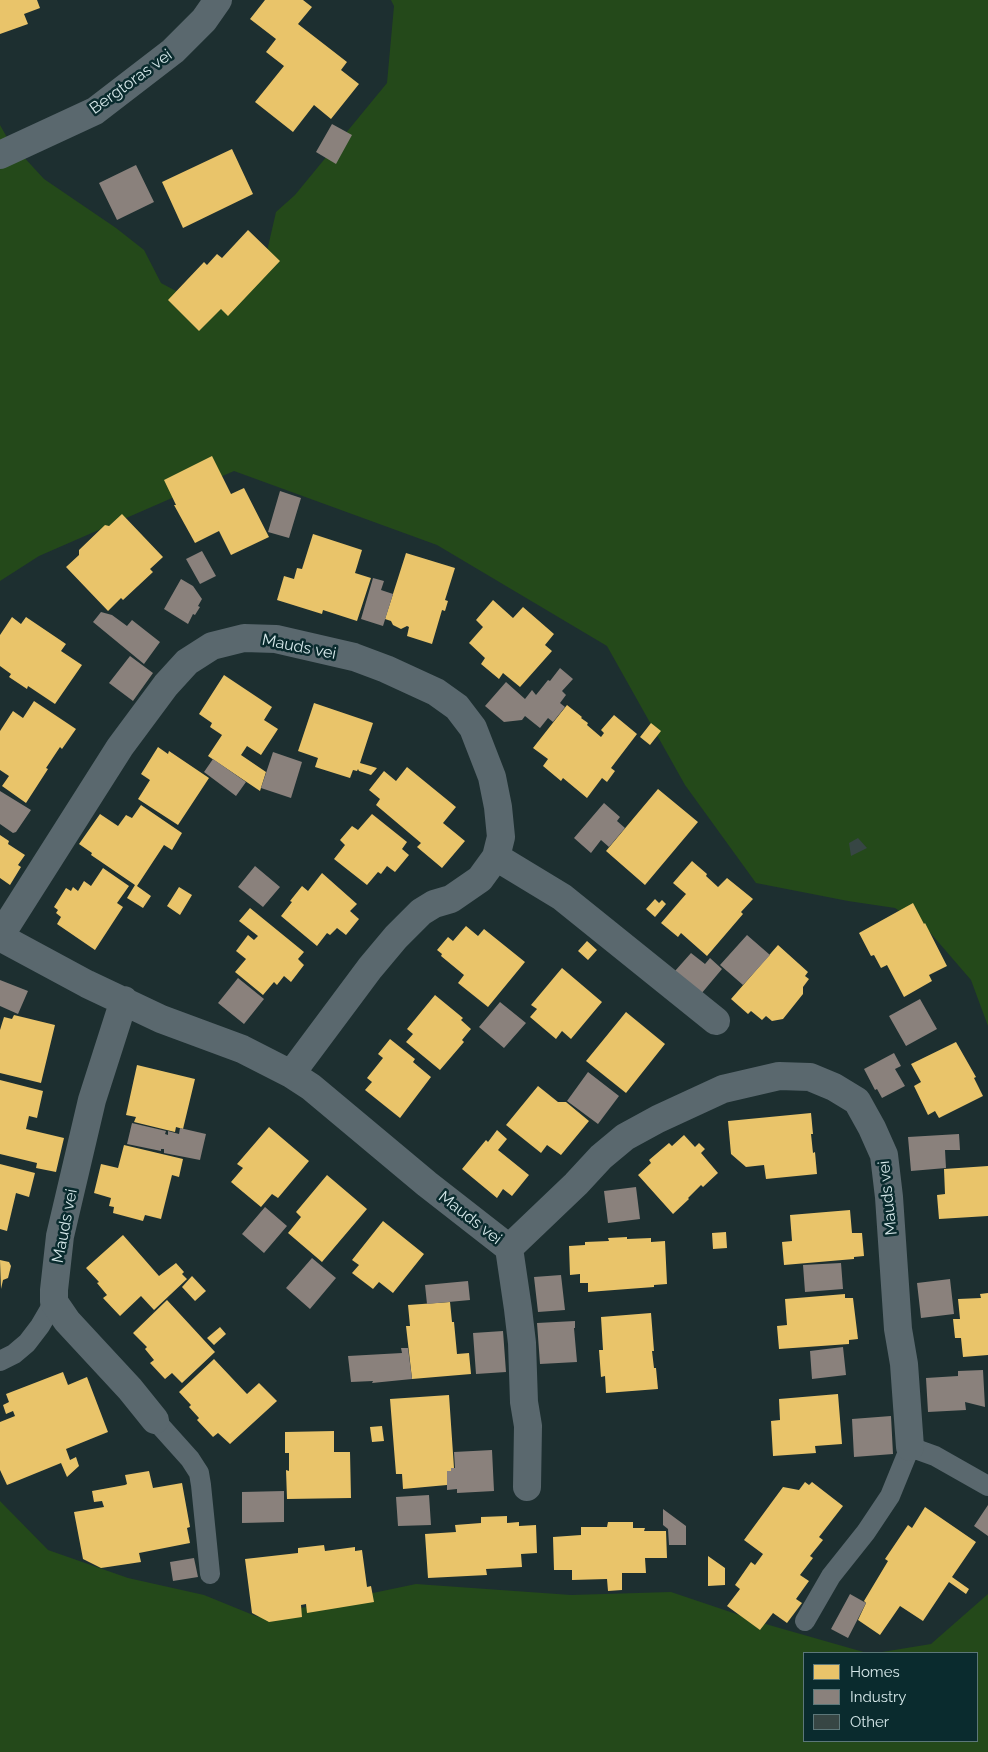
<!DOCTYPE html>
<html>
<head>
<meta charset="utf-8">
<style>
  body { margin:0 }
  #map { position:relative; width:988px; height:1752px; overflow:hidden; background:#1d2f30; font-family:Raleway,sans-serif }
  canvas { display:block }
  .legend { position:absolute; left:803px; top:1652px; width:175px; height:90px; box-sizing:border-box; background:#0a2b2e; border:1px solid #5c7779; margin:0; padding:6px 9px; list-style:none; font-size:15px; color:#d6e8ea }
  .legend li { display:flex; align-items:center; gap:10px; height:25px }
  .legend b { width:25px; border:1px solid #5c7779 }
</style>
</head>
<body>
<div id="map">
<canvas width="988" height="1752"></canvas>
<ul class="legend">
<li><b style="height:14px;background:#e9c46a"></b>Homes</li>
<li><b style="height:14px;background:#8a817c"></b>Industry</li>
<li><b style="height:14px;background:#374644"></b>Other</li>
</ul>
</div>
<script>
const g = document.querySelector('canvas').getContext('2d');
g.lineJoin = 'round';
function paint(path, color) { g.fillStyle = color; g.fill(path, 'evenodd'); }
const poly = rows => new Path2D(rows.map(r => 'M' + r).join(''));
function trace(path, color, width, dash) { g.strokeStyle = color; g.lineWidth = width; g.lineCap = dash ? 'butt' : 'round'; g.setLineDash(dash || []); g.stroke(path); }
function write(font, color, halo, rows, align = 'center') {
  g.font = font + ' Raleway,sans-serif'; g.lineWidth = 5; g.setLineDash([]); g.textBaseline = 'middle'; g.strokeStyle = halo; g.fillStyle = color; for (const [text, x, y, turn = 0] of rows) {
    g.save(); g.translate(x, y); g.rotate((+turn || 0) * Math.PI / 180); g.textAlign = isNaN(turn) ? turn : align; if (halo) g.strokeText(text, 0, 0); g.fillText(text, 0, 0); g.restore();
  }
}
paint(poly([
  [391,0,988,0,988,1026,971,980,927,929,895,908,848,901,756,883,685,785,607,646,437,545,234,471,39,556,0,581,0,125,9,141,44,179,116,228,144,250,161,283,217,313,265,260,276,212,295,195,387,83,394,6],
  [0,1501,48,1550,128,1578,204,1595,258,1617,416,1584,571,1595,671,1592,769,1625,867,1653,804,1653,804,1741,977,1741,977,1653,876,1653,931,1644,988,1594,988,1752,0,1752]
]), '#24491a');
paint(poly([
  [0,0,37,0,40,8,24,14,28,24,0,34],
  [265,0,303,0,312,7,298,24,347,62,341,70,359,84,331,119,314,105,293,132,255,102,284,66,266,52,276,39,250,19],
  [232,149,253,194,183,228,162,182],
  [248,230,280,261,228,316,221,309,199,331,168,300,204,262,207,265,217,254,222,258],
  [212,456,231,494,244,488,269,537,231,555,219,531,195,543,174,505,176,505,164,480],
  [122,514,163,557,150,569,153,572,123,600,121,598,108,611,66,567,79,555,79,550,105,525,109,526],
  [313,534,362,550,355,573,371,578,357,621,323,610,322,614,277,600,284,576,294,579,297,568,302,569],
  [406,553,455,568,445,600,448,601,445,611,442,610,432,644,407,636,409,627,407,626,401,629,393,625,391,621,385,619],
  [493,600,513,618,523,607,554,634,545,645,552,651,520,687,503,673,499,679,481,664,485,658,469,643,483,627,476,620],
  [12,617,21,624,26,617,66,644,61,651,82,665,55,704,28,686,27,689,9,677,11,674,0,666,0,635],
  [224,675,272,707,264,720,278,729,261,755,247,746,241,755,266,772,260,791,208,756,222,735,210,727,212,723,199,714],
  [34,701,76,729,62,749,60,747,46,768,48,769,26,803,2,786,9,776,0,770,0,731,13,711,23,718],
  [314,703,373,723,360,763,377,768,371,775,359,771,358,769,357,771,353,770,350,778,315,767,318,758,298,751],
  [567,705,582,717,581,718,588,723,587,725,601,737,604,733,601,730,614,715,637,734,611,768,615,771,607,782,602,778,587,798,563,778,561,781,543,766,548,759,533,748],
  [651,723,661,731,650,745,640,737],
  [158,747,168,754,169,751,209,778,178,825,138,799,150,780,141,774],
  [407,767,456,807,443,823,465,841,442,868,417,847,421,843,376,805,380,799,369,790,384,771,396,781],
  [658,789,698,822,645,885,606,851],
  [141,805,182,833,172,850,164,845,137,886,151,896,143,908,127,898,135,885,91,855,92,853,79,844,100,814,118,826,126,815,132,818],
  [372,814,407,842,402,849,409,855,395,872,387,866,381,874,378,872,367,885,334,859,345,845,340,840,352,826,358,830],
  [0,835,9,841,8,844,25,855,18,865,21,867,10,885,0,878],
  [692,861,707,874,706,876,718,887,727,878,753,899,741,912,743,914,707,956,681,933,678,937,661,923,686,894,673,883],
  [103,868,129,886,117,903,123,907,95,950,57,924,61,917,56,913,58,910,54,907,66,888,71,891,73,887,78,891,84,881,91,886],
  [322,873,357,904,350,911,359,919,346,935,337,928,330,935,327,933,317,946,281,916,292,902,290,901,302,886,308,891],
  [179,887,192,895,180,915,167,906],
  [655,899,659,903,662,900,666,904,655,917,646,909],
  [913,903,924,924,925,923,947,966,929,975,932,981,904,997,887,965,881,968,874,955,871,956,859,933],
  [250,908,304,952,298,959,304,965,291,982,284,976,277,985,274,982,263,995,235,972,246,959,236,951,248,935,254,940,258,936,239,921],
  [466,926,478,936,484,929,525,962,488,1007,458,983,464,975,441,956,442,954,437,950,448,937,453,941],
  [587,941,597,950,588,960,578,951],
  [778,945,808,972,805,976,809,979,803,987,803,994,783,1019,772,1021,766,1016,762,1020,751,1011,748,1014,731,999],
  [562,968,602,1002,571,1039,562,1031,556,1039,530,1017,537,1009,531,1005],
  [435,995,463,1018,461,1020,471,1029,462,1040,464,1042,440,1070,406,1042,413,1034,407,1029],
  [626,1012,665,1044,626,1093,586,1061],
  [14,1015,55,1025,41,1083,0,1073,0,1030,4,1017,12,1019],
  [390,1039,415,1059,413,1062,431,1077,400,1118,365,1090,372,1082,367,1078,383,1058,378,1054],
  [956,1042,976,1077,974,1078,983,1096,939,1118,935,1111,928,1115,914,1086,921,1082,911,1064],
  [137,1065,195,1079,183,1129,176,1127,175,1132,134,1122,136,1117,126,1115],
  [0,1080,43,1091,37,1118,29,1116,26,1129,64,1138,56,1172,36,1168,37,1163,0,1154],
  [538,1086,558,1102,566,1102,589,1121,561,1155,547,1145,541,1153,506,1125],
  [811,1113,813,1134,811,1134,813,1153,815,1152,817,1174,766,1179,764,1165,746,1167,731,1154,728,1121],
  [269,1127,309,1161,278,1198,272,1194,261,1207,231,1182,243,1168,237,1164],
  [497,1130,507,1139,498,1150,529,1175,512,1196,503,1189,497,1198,462,1169,486,1140,488,1142],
  [684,1135,695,1147,699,1143,705,1149,701,1153,718,1173,703,1187,701,1185,688,1198,689,1199,673,1214,638,1175,651,1163,649,1160,669,1143,672,1146],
  [124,1145,183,1159,179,1177,172,1175,161,1219,145,1215,143,1221,113,1213,114,1207,109,1206,111,1198,94,1193,101,1164,118,1168],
  [0,1164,35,1173,29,1197,16,1193,7,1231,0,1229],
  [988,1166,988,1216,939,1219,937,1195,945,1194,944,1169],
  [327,1175,367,1209,322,1262,288,1233,301,1217,296,1212],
  [850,1210,852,1233,862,1233,864,1256,854,1257,854,1259,784,1265,782,1242,792,1241,790,1215],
  [383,1221,424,1254,393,1293,379,1282,373,1289,352,1273,359,1265,352,1260],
  [726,1232,727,1248,713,1249,712,1233],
  [123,1235,159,1276,176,1263,184,1272,182,1274,187,1279,154,1310,141,1296,120,1316,103,1298,107,1295,97,1283,99,1282,86,1268],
  [627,1237,627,1239,651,1238,651,1242,665,1241,667,1284,654,1285,654,1287,588,1292,588,1283,580,1283,580,1274,570,1275,569,1246,585,1245,585,1242,609,1241,608,1238],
  [0,1260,9,1262,11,1266,8,1278,3,1280,1,1289],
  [192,1276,206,1291,195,1301,182,1287],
  [988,1293,988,1355,963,1357,961,1338,955,1338,953,1319,960,1319,958,1299,981,1298,980,1294],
  [845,1294,845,1298,853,1298,858,1339,849,1340,849,1344,779,1349,777,1326,787,1325,785,1299],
  [167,1300,215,1352,182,1383,172,1373,165,1379,150,1363,154,1360,145,1349,147,1347,133,1333],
  [450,1302,452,1322,454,1322,457,1354,469,1353,471,1374,412,1379,406,1326,410,1326,408,1305],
  [651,1313,654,1351,652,1351,654,1368,656,1368,658,1389,606,1393,605,1376,601,1377,599,1350,603,1350,601,1317],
  [220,1327,226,1334,214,1345,207,1338],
  [214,1359,247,1394,259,1383,277,1401,230,1444,218,1433,213,1437,197,1420,199,1418,189,1407,191,1405,179,1392],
  [63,1372,68,1385,87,1377,108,1432,66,1449,70,1460,76,1457,79,1466,67,1477,61,1463,7,1485,0,1470,0,1422,15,1416,13,1411,6,1414,3,1405,9,1402,6,1394],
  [838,1394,842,1444,815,1446,816,1453,773,1456,771,1421,780,1420,779,1399],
  [449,1395,454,1468,451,1468,451,1471,447,1471,447,1485,403,1489,402,1474,396,1474,390,1399],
  [382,1426,384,1441,372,1442,370,1427],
  [334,1431,334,1452,350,1452,351,1498,287,1499,286,1470,289,1471,289,1453,285,1453,285,1432],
  [149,1471,153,1488,182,1483,190,1527,187,1528,190,1543,139,1553,141,1562,101,1568,83,1559,74,1512,104,1507,102,1501,94,1502,92,1491,125,1485,127,1484,125,1475],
  [805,1482,809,1485,812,1482,843,1506,819,1537,823,1540,810,1556,813,1558,800,1575,809,1581,796,1599,802,1603,787,1623,773,1613,760,1630,727,1606,740,1589,735,1585,751,1562,755,1565,763,1554,744,1540,783,1487,799,1490],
  [925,1507,976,1542,952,1577,969,1589,966,1594,949,1582,923,1621,900,1606,880,1635,858,1620,866,1603,864,1601,888,1561,885,1559,908,1525,912,1528],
  [507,1516,507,1523,519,1522,519,1526,536,1525,537,1553,521,1554,522,1567,486,1569,487,1575,428,1578,425,1534,456,1532,455,1525,481,1523,481,1517],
  [608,1522,633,1522,633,1528,645,1528,644,1531,666,1531,667,1558,645,1558,646,1573,622,1573,622,1590,608,1591,607,1579,572,1580,572,1570,554,1570,553,1537,581,1535,581,1527,607,1527],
  [324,1545,325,1551,355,1547,355,1551,362,1550,367,1587,371,1586,374,1602,307,1613,306,1604,301,1605,302,1617,269,1622,252,1613,245,1559,298,1553,298,1548],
  [708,1556,725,1568,725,1585,708,1586]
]), '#e9c46a');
paint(poly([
  [332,124,352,135,336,164,316,152],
  [136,165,154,202,117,220,99,183],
  [280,491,301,498,289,538,268,532],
  [202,551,216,576,200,584,186,559],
  [373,578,384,581,381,590,393,594,383,626,361,619],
  [181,579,193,586,202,599,198,606,200,607,195,615,193,614,188,624,164,609],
  [101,612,112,615,127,626,132,620,160,642,144,664,93,622],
  [130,656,153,673,133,701,109,683],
  [560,668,573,679,562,691,566,695,560,703,565,707,553,722,548,718,540,728,525,716,522,720,504,722,485,706,506,682,525,699,532,690,536,695,548,680,550,681],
  [273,752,302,762,291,798,261,788],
  [213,759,246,782,236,796,204,772],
  [0,791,31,810,16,832,13,833,0,824],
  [604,803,620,817,617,821,625,828,609,847,601,840,591,853,574,838],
  [255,866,280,887,263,907,238,887],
  [747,935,770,955,743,985,720,965],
  [691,953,705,964,710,958,722,969,701,994,675,971],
  [238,978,264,999,244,1024,218,1003],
  [0,980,28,991,18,1014,0,1006],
  [920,999,937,1029,906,1046,889,1016],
  [500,1002,526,1023,504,1048,479,1027],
  [894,1053,901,1066,895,1069,905,1086,882,1098,877,1089,875,1090,864,1069],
  [588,1072,619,1096,598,1124,567,1101],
  [132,1123,166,1131,165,1134,168,1135,168,1131,179,1134,180,1128,206,1134,200,1160,164,1153,164,1149,161,1149,161,1151,127,1144],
  [959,1134,960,1150,945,1150,946,1168,911,1171,908,1137],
  [636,1187,640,1219,608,1223,604,1191],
  [265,1207,287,1226,264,1253,242,1234],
  [312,1258,336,1278,310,1309,286,1288],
  [841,1263,843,1289,805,1292,803,1265],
  [561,1275,565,1310,538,1312,534,1277],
  [950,1279,954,1314,921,1318,917,1283],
  [468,1281,470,1300,427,1304,425,1285],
  [575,1321,575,1328,574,1328,577,1362,540,1364,537,1323],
  [503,1331,506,1372,476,1374,473,1333],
  [843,1347,846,1375,812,1379,810,1351],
  [401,1348,408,1348,412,1379,372,1383,373,1381,351,1382,348,1356,402,1353],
  [983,1370,985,1407,965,1402,966,1410,928,1412,926,1378,958,1376,958,1371],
  [891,1416,893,1454,854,1457,852,1419],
  [492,1450,494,1491,457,1493,457,1489,447,1490,447,1471,451,1471,451,1468,455,1468,454,1452],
  [284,1491,284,1522,242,1523,242,1492],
  [429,1495,431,1525,398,1526,396,1497],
  [988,1505,988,1536,974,1526],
  [663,1509,686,1526,686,1545,669,1545,668,1529,663,1525],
  [194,1558,198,1577,173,1581,170,1562],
  [850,1594,866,1603,848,1638,831,1629]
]), '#8a817c');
paint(poly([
  [858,838,867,848,851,856,849,843]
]), '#374644');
trace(poly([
  [0,1361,14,1354,27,1343,40,1326,54,1302],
  [155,1420,190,1459,199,1473,201,1485,210,1574],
  [805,1621,831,1576,866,1532,890,1496,910,1447,935,1456,988,1486]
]), '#5a686e', 20);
trace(poly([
  [496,857,562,897,716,1021],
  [0,936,120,747,166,685,187,662,212,646,244,638,276,639,354,657,386,669,436,692,457,707,473,728,492,777,498,807,501,837,496,857,480,879,451,899,434,904,421,912,396,937,370,968,291,1074],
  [0,937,87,984,161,1019,242,1049,291,1074,311,1087,427,1184,509,1248,518,1309,522,1343,524,1402,528,1426,527,1487],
  [124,1000,92,1100,60,1236,54,1290,54,1302,67,1321,130,1389,155,1420],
  [509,1248,576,1184,601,1157,625,1137,658,1119,723,1089,779,1076,810,1077,834,1087,857,1101,872,1128,884,1155,889,1197,898,1329,904,1364,910,1447]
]), '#5a686e', 28);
trace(poly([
  [0,155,95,111,173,51,204,20,218,0]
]), '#5a686e', 28);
write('16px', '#d6e8ea', '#0a2b2e', [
  ["Bergtoras vei",131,82,-36],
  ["Mauds vei",299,647,11],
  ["Mauds vei",888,1198,-96],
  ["Mauds vei",470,1218,38],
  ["Mauds vei",65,1226,-79]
]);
</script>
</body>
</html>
